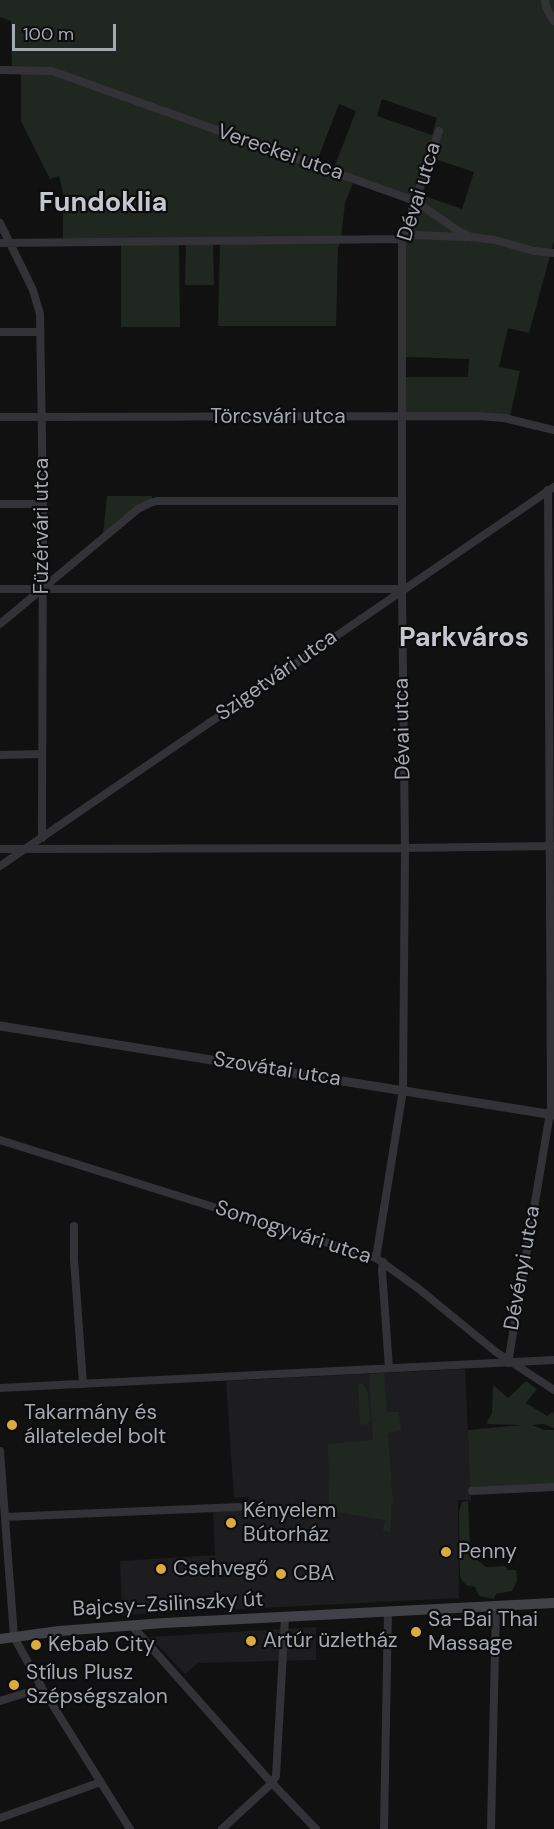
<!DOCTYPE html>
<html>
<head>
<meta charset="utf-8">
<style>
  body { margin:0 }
  #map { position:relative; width:554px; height:1829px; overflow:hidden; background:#111112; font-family:"DM Sans",sans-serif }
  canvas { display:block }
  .scale { position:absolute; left:12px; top:24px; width:104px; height:27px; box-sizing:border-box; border:3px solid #a4a8b1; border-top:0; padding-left:8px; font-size:18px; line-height:21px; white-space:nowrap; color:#a4a8b1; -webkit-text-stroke:4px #0c0c0d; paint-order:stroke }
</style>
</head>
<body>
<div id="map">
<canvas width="554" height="1829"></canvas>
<div class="scale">100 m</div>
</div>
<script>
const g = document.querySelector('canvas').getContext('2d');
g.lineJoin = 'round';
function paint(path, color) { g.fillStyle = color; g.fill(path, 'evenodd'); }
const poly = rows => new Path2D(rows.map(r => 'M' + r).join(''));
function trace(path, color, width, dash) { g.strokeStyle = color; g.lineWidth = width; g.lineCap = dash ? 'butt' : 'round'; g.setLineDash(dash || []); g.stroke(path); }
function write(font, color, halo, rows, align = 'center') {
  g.font = font + ' "DM Sans",sans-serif'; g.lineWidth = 4.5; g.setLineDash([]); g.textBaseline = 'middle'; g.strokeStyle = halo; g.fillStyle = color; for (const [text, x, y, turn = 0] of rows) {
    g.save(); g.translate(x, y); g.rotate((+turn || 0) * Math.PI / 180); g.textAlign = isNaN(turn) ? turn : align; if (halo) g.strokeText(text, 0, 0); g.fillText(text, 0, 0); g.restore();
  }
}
paint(poly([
  [465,1369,471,1497,471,1500,458,1500,459,1598,122,1615,120,1561,215,1555,213,1512,249,1510,249,1497,234,1498,226,1381],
  [316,1627,316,1660,198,1663,185,1674,150,1637]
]), '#1d1d1f');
paint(poly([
  [0,0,554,0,554,241,529,333,508,328,499,367,520,371,510,416,406,415,406,377,468,377,469,359,406,357,405,242,417,205,353,183,345,203,341,239,338,248,336,326,218,326,220,244,213,244,214,285,185,285,186,245,179,245,180,327,121,327,121,241,63,240,63,192,59,176,50,179,21,121,21,72,0,72,0,66,12,66,11,21,0,17],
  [382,99,437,118,432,135,377,116],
  [339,104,356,111,334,168,317,161],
  [435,159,474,172,462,209,422,195],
  [107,496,152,496,152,500,103,534],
  [384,1373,387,1412,399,1412,401,1431,388,1433,393,1504,391,1505,391,1532,383,1531,385,1520,329,1511,328,1444,373,1440,369,1374],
  [526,1381,537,1389,526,1403,547,1416,553,1412,554,1414,554,1428,544,1424,532,1425,544,1430,554,1430,554,1484,470,1489,468,1430,522,1425,488,1424,487,1422,492,1413,493,1385,508,1398],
  [358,1383,364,1385,368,1393,370,1421,368,1424,364,1425,360,1423],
  [468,1501,470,1546,476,1553,477,1560,486,1567,505,1566,507,1570,516,1570,517,1581,512,1591,496,1594,494,1599,479,1596,475,1587,466,1585,460,1577,459,1512,462,1502]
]), '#202721');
trace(poly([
  [545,0,546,7,554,21],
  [0,70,52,71,415,201,460,232,471,237,495,240,534,251,554,253],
  [0,223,33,290,40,314,43,504,42,838],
  [0,243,402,239,413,235,466,237],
  [0,332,40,332],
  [0,417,477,416,504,418,554,430],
  [0,504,43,504],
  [0,589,400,589],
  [0,624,138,509,150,503,157,501,402,501],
  [0,755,42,754],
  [0,849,405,848,553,846],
  [0,866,554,487],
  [0,1140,376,1258,419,1289,496,1352,554,1390],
  [74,1226,74,1259,83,1384],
  [376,1258,403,1090,405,848,402,589,402,239,439,131],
  [383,1262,382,1270,389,1368],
  [508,1363,551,1107,548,490],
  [0,1388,554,1360],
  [0,1451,14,1637,42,1688,130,1829],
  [472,1491,554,1487],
  [5,1517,239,1507],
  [133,1627,269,1780,316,1829],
  [0,1701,42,1688],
  [0,1818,101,1782],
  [222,1829,272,1783,276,1776,285,1618],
  [384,1829,388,1611],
  [491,1829,496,1606]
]), '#333337', 8);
trace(poly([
  [0,1026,554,1115]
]), '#333337', 9);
trace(poly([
  [0,1639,59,1631,164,1623,554,1603]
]), '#414247', 10);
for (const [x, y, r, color] of [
  [12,1425,6,"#dbab40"],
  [231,1523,6,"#dbab40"],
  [446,1552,6,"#dbab40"],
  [161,1569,6,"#dbab40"],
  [281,1574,6,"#dbab40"],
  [416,1632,6,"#dbab40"],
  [251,1641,6,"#dbab40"],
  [36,1645,6,"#dbab40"],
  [14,1685,6,"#dbab40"]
]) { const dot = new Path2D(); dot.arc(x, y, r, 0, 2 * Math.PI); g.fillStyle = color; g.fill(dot); trace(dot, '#0c0c0d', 2); }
write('21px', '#a4a8b1', '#0c0c0d', [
  ["Vereckei utca",280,153,19],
  ["Dévai utca",420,192,-73],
  ["Törcsvári utca",278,417],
  ["Füzérvári utca",42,526,-90],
  ["Szigetvári utca",277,676,-35],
  ["Dévai utca",403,729,-91],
  ["Szovátai utca",277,1070,9],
  ["Somogyvári utca",293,1233,18],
  ["Dévényi utca",523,1268,-80],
  ["Bajcsy-Zsilinszky út",168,1605,-3]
]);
write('21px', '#a4a8b1', '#0c0c0d', [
  ["Takarmány és",24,1413],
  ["állateledel bolt",24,1437],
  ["Kényelem",243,1511],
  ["Bútorház",243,1535],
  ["Penny",458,1552],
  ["Csehvegő",173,1569],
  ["CBA",293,1574],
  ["Sa-Bai Thai",428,1620],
  ["Massage",428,1644],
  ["Artúr üzletház",263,1641],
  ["Kebab City",48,1645],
  ["Stílus Plusz",26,1673],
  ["Szépségszalon",26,1697]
], 'left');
write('bold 27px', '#c5c7ce', '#0c0c0d', [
  ["Fundoklia",103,204],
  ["Parkváros",464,639]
]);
</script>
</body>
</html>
